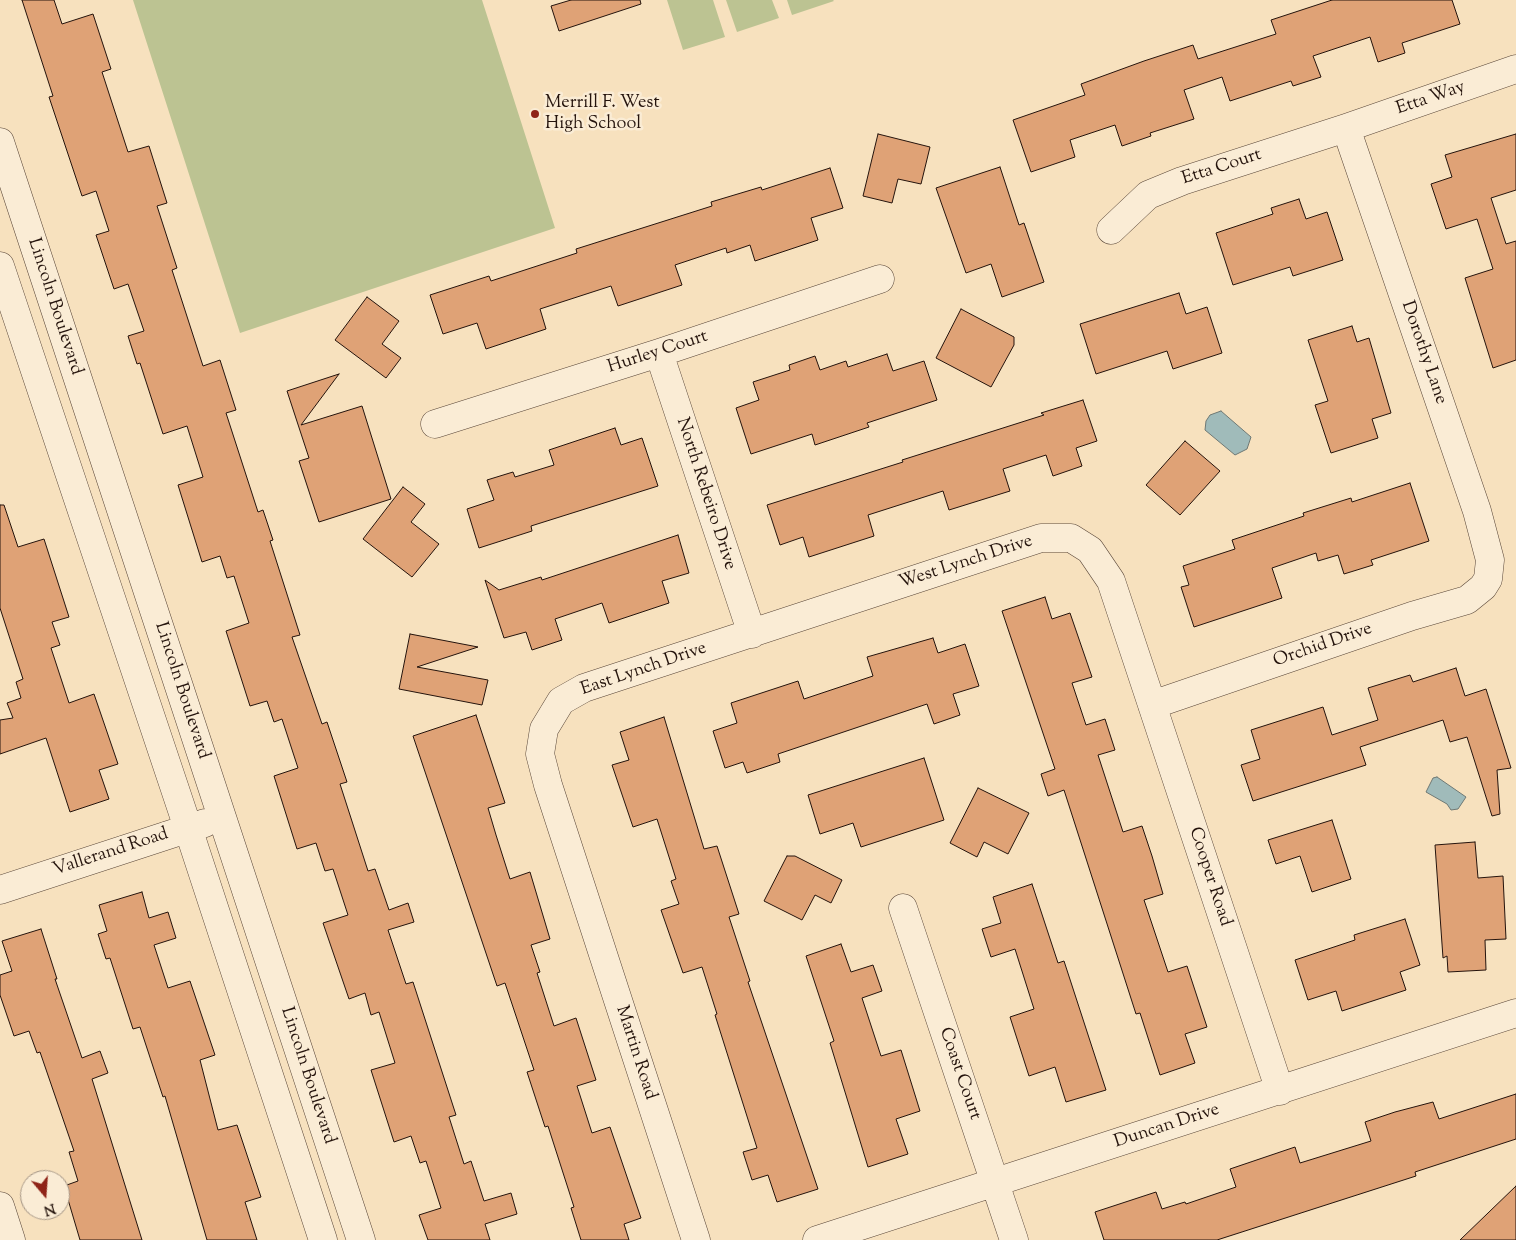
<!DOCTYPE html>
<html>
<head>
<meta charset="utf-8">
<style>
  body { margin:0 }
  #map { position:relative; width:1516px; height:1240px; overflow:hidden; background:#f7e1be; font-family:"Sorts Mill Goudy",serif }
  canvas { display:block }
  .north { position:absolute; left:20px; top:1170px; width:50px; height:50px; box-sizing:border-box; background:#faecd5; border:1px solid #a49585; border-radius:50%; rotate:162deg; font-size:14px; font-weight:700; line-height:20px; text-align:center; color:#24130c }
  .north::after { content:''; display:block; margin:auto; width:18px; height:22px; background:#8f2418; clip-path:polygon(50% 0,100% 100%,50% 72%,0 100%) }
</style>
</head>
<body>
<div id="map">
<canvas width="1516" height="1240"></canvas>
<div class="north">N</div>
</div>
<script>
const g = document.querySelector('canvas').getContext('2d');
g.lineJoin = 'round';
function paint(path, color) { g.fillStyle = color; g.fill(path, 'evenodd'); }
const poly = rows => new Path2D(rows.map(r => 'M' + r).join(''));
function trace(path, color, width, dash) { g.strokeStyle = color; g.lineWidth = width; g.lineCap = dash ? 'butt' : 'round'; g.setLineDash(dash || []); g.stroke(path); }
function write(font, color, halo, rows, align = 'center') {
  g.font = font + ' "Sorts Mill Goudy",serif'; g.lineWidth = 5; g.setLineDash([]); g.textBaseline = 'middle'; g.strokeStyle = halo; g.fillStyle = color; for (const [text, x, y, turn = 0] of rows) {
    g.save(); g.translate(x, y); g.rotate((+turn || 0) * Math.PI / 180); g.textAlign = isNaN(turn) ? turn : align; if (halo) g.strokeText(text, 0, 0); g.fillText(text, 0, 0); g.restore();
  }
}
paint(poly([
  [133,0,482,0,555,228,240,333],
  [667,0,713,0,725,37,683,50],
  [726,0,772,0,779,18,737,32],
  [787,0,833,0,834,1,792,15]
]), '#bcc392');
const water = poly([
  [1221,411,1251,437,1247,449,1235,455,1205,430,1206,421,1210,415,1221,411],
  [1437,777,1466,797,1458,809,1451,810,1447,804,1426,792,1433,778,1437,777]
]);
paint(water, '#a0bbba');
trace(water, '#6e7874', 1);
const building = poly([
  [22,0,54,0,62,24,93,14,111,69,102,72,128,152,149,146,167,203,157,206,177,268,172,270,203,366,220,360,236,410,226,413,258,512,263,510,273,540,270,541,300,635,292,637,322,724,327,722,347,782,340,784,368,871,375,869,389,910,408,903,414,922,388,930,406,984,413,982,456,1115,449,1117,464,1164,471,1161,484,1201,511,1193,517,1214,485,1224,490,1240,428,1240,419,1215,441,1208,426,1161,420,1163,411,1136,394,1142,371,1070,395,1063,379,1012,371,1015,365,993,349,999,323,923,348,915,333,869,325,871,316,843,297,849,274,776,298,768,282,719,274,722,267,701,250,706,226,631,249,623,234,576,227,578,220,556,202,562,178,485,203,477,187,426,163,434,140,363,137,364,128,336,144,331,128,284,114,289,96,235,109,231,96,191,82,196,49,97,53,96,22,0],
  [571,0,640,0,641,4,559,31,551,6,571,0],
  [1332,0,1452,0,1460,24,1402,43,1405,53,1378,62,1370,37,1313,56,1321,77,1293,86,1291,81,1230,101,1222,77,1184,90,1194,119,1150,133,1151,136,1122,146,1115,125,1070,140,1075,157,1031,172,1013,120,1085,95,1081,84,1144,61,1193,45,1198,59,1276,34,1271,20,1332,0],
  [878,134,930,147,921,184,898,179,892,203,863,196,878,134],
  [1516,134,1516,190,1491,198,1506,244,1516,241,1516,360,1493,368,1465,278,1493,269,1477,219,1446,229,1431,184,1452,177,1445,155,1516,134],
  [1000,167,1019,225,1024,223,1044,282,1002,297,991,264,966,273,936,188,1000,167],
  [830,168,843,208,811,218,818,240,755,261,750,245,727,253,726,248,675,265,682,285,618,306,611,286,540,309,546,329,486,349,477,323,443,334,430,295,489,276,491,281,577,253,576,249,712,206,711,202,761,187,762,190,830,168],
  [1299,199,1306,219,1327,212,1343,260,1293,276,1290,267,1233,285,1216,233,1273,214,1271,208,1299,199],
  [1179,293,1186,314,1207,307,1222,353,1173,369,1167,351,1096,374,1080,324,1179,293],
  [367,297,399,321,382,344,401,358,386,378,335,340,367,297],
  [961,309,1014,337,1014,345,991,387,936,358,961,309],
  [1352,326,1357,342,1369,338,1391,413,1372,419,1378,438,1331,453,1315,405,1328,401,1308,340,1352,326],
  [887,354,893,371,924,361,937,400,867,423,869,427,815,445,812,434,751,454,736,408,759,400,753,382,790,370,789,365,815,356,820,370,846,361,848,367,887,354],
  [339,374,301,425,362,406,391,499,319,522,299,461,309,458,287,391,339,374],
  [1083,400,1097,441,1076,448,1082,466,1053,476,1046,455,1003,469,1010,491,949,510,943,491,868,515,874,536,809,557,803,537,780,545,767,505,903,462,902,460,1044,415,1041,413,1083,400],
  [615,428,621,445,642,438,658,486,531,526,532,531,479,548,467,509,494,500,487,480,513,472,515,477,554,465,549,450,615,428],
  [1185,441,1220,471,1180,515,1146,485,1185,441],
  [1410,483,1429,541,1371,560,1373,565,1344,574,1338,555,1318,561,1316,553,1272,568,1282,598,1194,627,1181,587,1189,585,1183,566,1235,549,1232,540,1304,516,1303,513,1351,498,1352,502,1410,483],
  [403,487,425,504,411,522,439,544,412,577,363,539,403,487],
  [0,505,4,505,18,547,44,539,69,617,52,622,60,645,51,648,69,703,94,694,118,764,99,770,109,799,70,812,46,738,0,754,0,720,13,718,7,703,21,698,16,682,23,679,0,608,0,505],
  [678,535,689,573,662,581,669,603,609,623,602,603,555,619,562,640,532,650,526,632,504,638,485,580,499,590,541,577,542,580,678,535],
  [1045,597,1052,619,1070,613,1092,677,1072,683,1086,725,1105,719,1115,750,1098,755,1123,832,1142,826,1152,856,1163,894,1144,900,1168,972,1187,966,1207,1027,1185,1034,1195,1063,1160,1075,1140,1013,1136,1014,1064,790,1048,796,1041,774,1055,769,1002,611,1045,597],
  [410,634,478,647,417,667,488,680,482,705,399,689,410,634],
  [933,638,938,653,965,644,979,686,953,694,960,715,934,724,927,704,778,754,780,762,747,773,743,762,725,768,713,731,737,723,731,703,798,681,804,699,873,676,867,657,933,638],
  [1456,668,1465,696,1486,689,1511,768,1497,770,1500,814,1492,816,1467,737,1450,742,1443,720,1360,747,1366,765,1253,801,1241,765,1260,759,1251,730,1323,707,1332,735,1378,720,1368,688,1410,675,1413,682,1456,668],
  [476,715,505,803,488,808,496,835,510,879,530,872,550,939,531,945,540,972,537,973,554,1026,576,1018,596,1080,577,1086,592,1133,610,1127,641,1218,624,1224,629,1240,581,1240,571,1208,574,1207,548,1126,545,1127,527,1072,534,1070,505,983,497,986,413,736,476,715],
  [664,717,704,849,717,846,739,914,729,917,750,981,748,982,818,1189,777,1202,768,1175,752,1180,743,1152,757,1148,715,1015,717,1014,702,967,683,973,661,910,679,904,671,881,676,879,657,819,633,827,612,765,629,760,620,732,664,717],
  [924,758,944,820,861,847,853,823,820,834,808,795,924,758],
  [978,788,1029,813,1008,854,984,842,977,857,950,843,978,788],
  [1332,820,1351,879,1312,892,1300,856,1276,864,1268,840,1332,820],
  [1475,842,1478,878,1503,876,1506,939,1485,940,1486,970,1448,972,1447,956,1443,958,1435,845,1475,842],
  [787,856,795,856,842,880,831,903,815,895,802,920,764,901,787,856],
  [1032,884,1058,963,1064,961,1106,1090,1066,1102,1055,1067,1029,1076,1010,1017,1034,1009,1015,949,991,957,982,929,1001,923,993,897,1032,884],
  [142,892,149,918,168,912,176,938,154,945,168,988,190,981,215,1055,200,1060,218,1130,237,1125,261,1197,245,1202,257,1240,207,1240,165,1096,163,1097,140,1027,133,1029,110,958,106,959,98,934,107,931,99,905,142,892],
  [1405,919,1420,965,1400,972,1406,990,1342,1011,1336,991,1308,1000,1295,960,1355,940,1354,935,1405,919],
  [41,929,57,979,55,979,82,1058,100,1051,108,1073,92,1079,142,1240,80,1240,64,1186,78,1181,69,1152,74,1151,40,1052,37,1053,29,1031,14,1036,0,995,0,975,12,971,2,941,41,929],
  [841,944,851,972,873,965,882,991,862,998,881,1056,901,1050,920,1111,896,1119,908,1154,868,1167,830,1043,834,1041,806,956,841,944],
  [1516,1094,1516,1139,1415,1172,1416,1176,1217,1240,1104,1240,1095,1212,1156,1192,1162,1209,1185,1202,1186,1204,1236,1187,1230,1169,1295,1147,1300,1163,1371,1141,1365,1122,1395,1112,1433,1102,1439,1119,1516,1094],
  [1516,1186,1516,1240,1460,1240,1516,1186]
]);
paint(building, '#dfa276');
trace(building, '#24130c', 1);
const minor = poly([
  [0,142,361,1240],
  [1111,230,1148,195,1182,181,1346,128,1516,69],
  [0,266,188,828,323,1240],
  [659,353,752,634],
  [435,424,659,353,880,279],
  [1152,705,1412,616,1467,600,1483,587,1488,579,1490,560,1477,511,1346,128],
  [0,890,205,823],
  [903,908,1014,1240],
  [0,1206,11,1240],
  [696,1240,548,785,540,754,544,729,561,701,584,688,1041,538,1071,538,1090,550,1111,581,1280,1091],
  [817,1240,1516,1013]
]);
trace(minor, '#594638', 29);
trace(minor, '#faecd5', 28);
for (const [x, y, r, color] of [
  [535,114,5,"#8f2418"]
]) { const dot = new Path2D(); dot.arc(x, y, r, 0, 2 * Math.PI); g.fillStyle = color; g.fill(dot); trace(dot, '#faecd5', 2); }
write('18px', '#24130c', '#faecd5', [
  ["Etta Way",1431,99,-19],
  ["Etta Court",1222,168,-18],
  ["Lincoln Boulevard",54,307,72],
  ["Hurley Court",658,353,-18],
  ["Dorothy Lane",1423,353,71],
  ["North Rebeiro Drive",705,494,72],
  ["West Lynch Drive",966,563,-18],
  ["Orchid Drive",1323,646,-19],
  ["East Lynch Drive",644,670,-19],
  ["Lincoln Boulevard",181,691,72],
  ["Vallerand Road",111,853,-18],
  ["Cooper Road",1209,877,72],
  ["Martin Road",635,1053,72],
  ["Coast Court",959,1074,71],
  ["Lincoln Boulevard",307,1076,72],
  ["Duncan Drive",1167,1127,-18]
]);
write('18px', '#24130c', '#faecd5', [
  ["Merrill F. West",545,104],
  ["High School",545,125]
], 'left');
</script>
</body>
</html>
